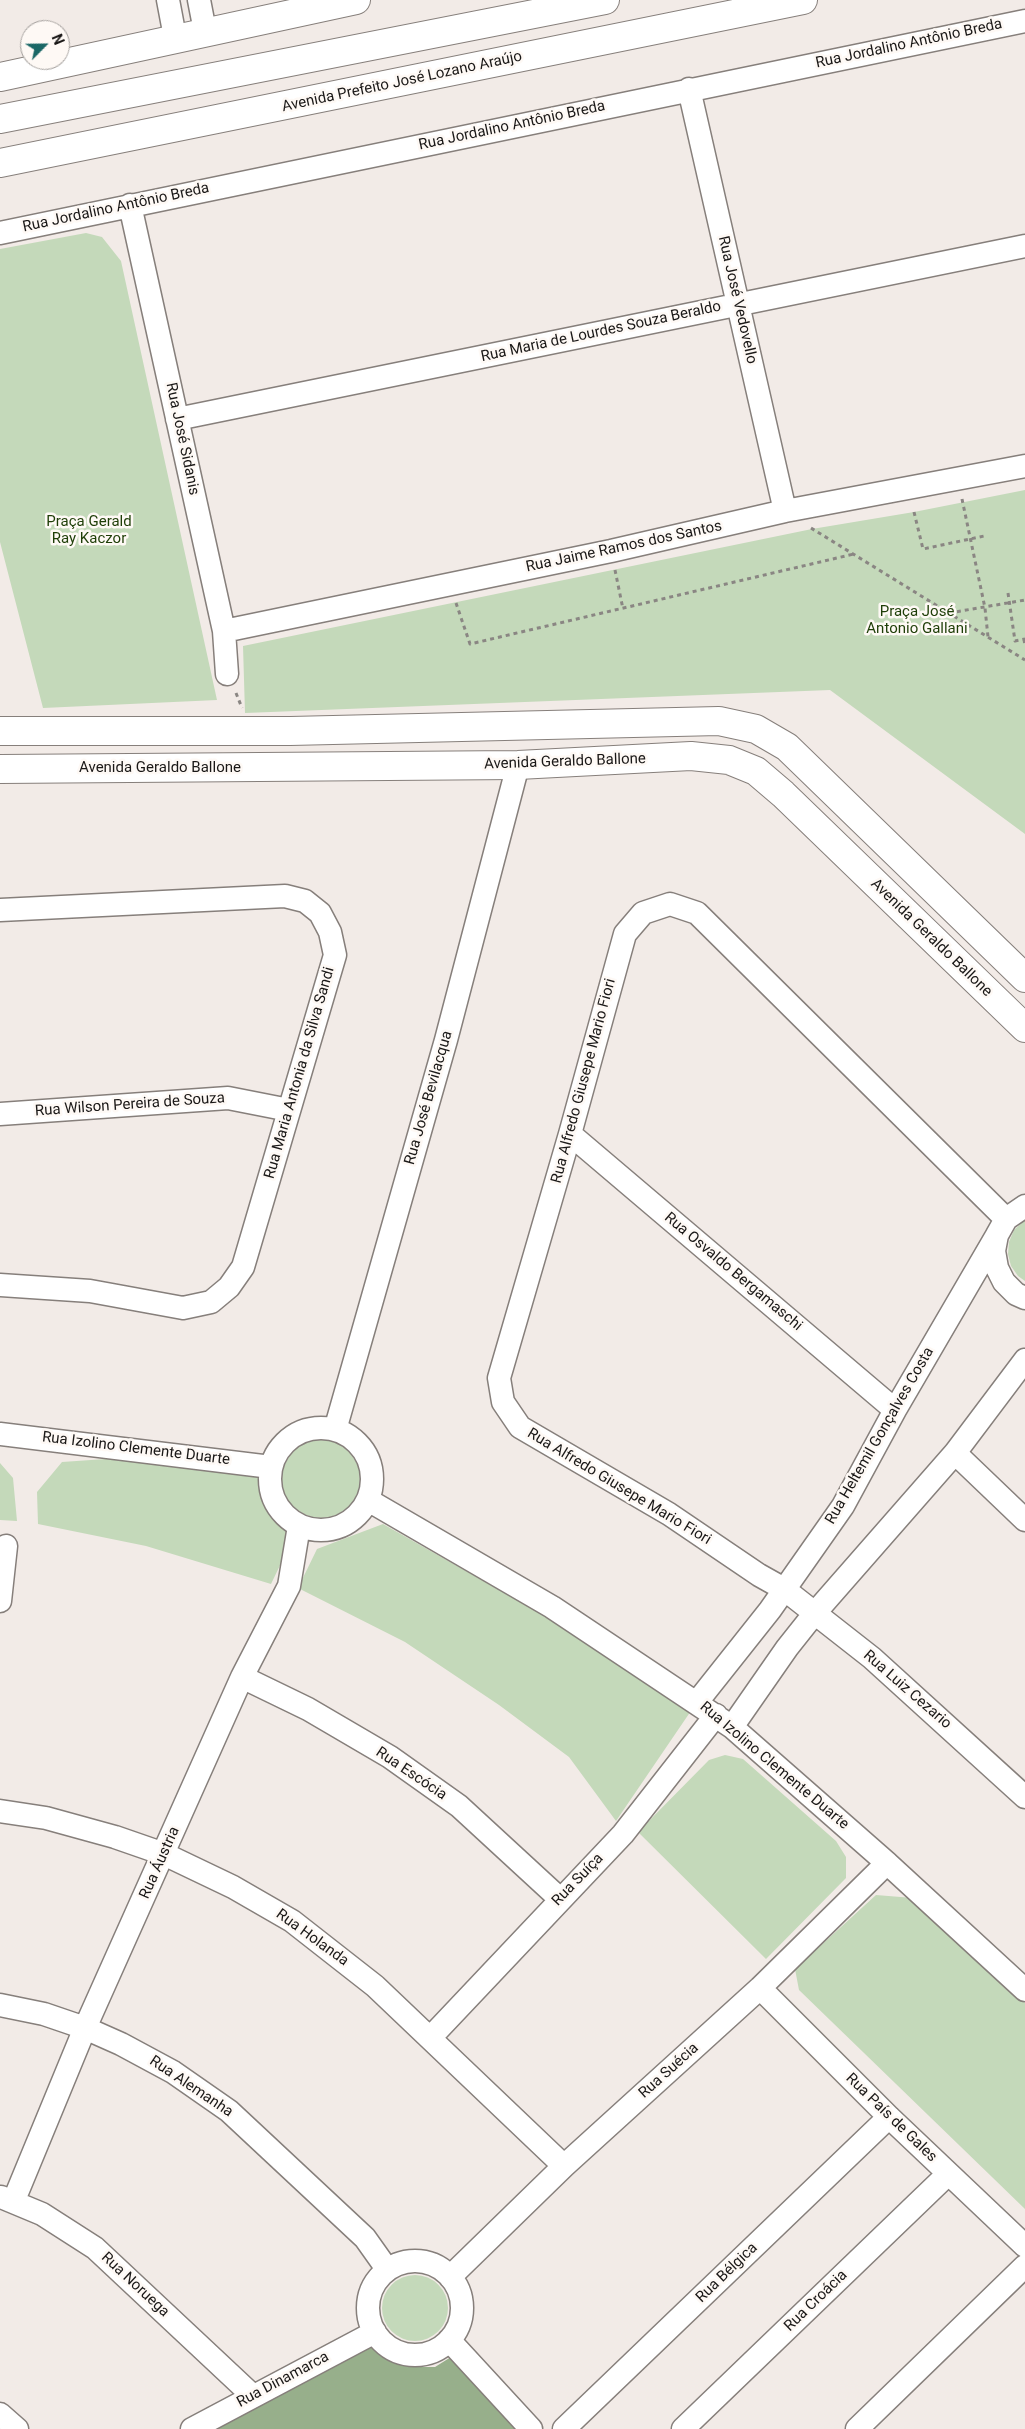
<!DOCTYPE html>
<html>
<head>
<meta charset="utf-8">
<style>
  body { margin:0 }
  #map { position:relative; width:1025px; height:2429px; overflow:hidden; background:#f2ebe7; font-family:Roboto,sans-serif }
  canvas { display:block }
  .north { position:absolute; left:20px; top:20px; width:50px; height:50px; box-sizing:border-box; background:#fef9f5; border:1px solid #a39f9c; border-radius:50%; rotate:67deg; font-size:14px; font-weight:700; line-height:20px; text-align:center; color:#1a1817 }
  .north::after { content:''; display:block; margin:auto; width:18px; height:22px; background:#1a6766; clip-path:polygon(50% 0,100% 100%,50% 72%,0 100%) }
</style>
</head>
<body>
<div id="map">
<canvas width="1025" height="2429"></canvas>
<div class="north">N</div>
</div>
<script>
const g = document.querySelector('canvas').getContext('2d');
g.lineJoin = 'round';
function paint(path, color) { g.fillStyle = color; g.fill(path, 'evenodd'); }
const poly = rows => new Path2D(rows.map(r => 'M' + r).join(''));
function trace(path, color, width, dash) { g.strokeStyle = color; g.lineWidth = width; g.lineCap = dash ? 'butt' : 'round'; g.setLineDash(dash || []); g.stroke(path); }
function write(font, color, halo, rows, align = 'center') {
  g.font = font + ' Roboto,sans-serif'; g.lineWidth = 5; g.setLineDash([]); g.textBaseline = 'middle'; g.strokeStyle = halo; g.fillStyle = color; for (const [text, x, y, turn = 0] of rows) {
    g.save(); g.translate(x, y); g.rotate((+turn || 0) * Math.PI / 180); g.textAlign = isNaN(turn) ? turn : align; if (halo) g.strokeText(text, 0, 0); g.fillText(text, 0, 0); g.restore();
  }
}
paint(poly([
  [86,233,102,237,121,261,217,700,43,708,0,542,0,249],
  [1025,490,1025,834,830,690,245,713,243,646,812,529,914,512],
  [1025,1220,1025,1281,1018,1276,1011,1266,1008,1254,1009,1242,1014,1230],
  '282 1479a39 39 0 1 1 78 0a39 39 0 1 1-78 0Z',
  [178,1454,271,1467,270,1490,276,1505,286,1517,299,1526,271,1584,146,1546,38,1524,37,1492,62,1462],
  [0,1463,13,1478,17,1521,0,1520],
  [383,1524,697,1702,616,1821,569,1757,499,1705,405,1642,298,1588,317,1549],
  [725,1755,743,1759,836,1841,846,1857,846,1878,766,1959,638,1832,709,1760],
  [876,1895,913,1898,1025,2003,1025,2209,799,1990,795,1969],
  '382 2308a33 33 0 1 1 66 0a33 33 0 1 1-66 0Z'
]), '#c4d9ba');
paint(poly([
  [373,2346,389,2359,411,2367,435,2367,451,2357,515,2429,211,2429]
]), '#97af8b');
const street = poly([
  [168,0,175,37],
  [199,0,205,31],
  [689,89,785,511],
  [130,205,224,631,227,674],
  [0,233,1025,21],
  [177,419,1025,246],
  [224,631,611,551,785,511,1025,466],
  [0,910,285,896,305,901,320,913,330,932,335,955,243,1267,229,1287,211,1302,183,1308,90,1291,0,1285],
  [0,1114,228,1098,289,1110],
  [570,1134,895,1410],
  [1025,1206,1006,1219,997,1235,994,1251,997,1268,1004,1282,1016,1294,1025,1298],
  [1006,1219,697,913,670,904,643,913,625,934,570,1134,499,1378,503,1402,520,1427,669,1514,759,1575,784,1589,872,1658,1025,1797],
  '270 1479a51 51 0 1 1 102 0a51 51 0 1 1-102 0Z',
  [335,1430,446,1040,518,765],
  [0,1434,271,1467],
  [955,1453,1025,1520],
  [368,1500,552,1607,732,1727,887,1863,1025,1990],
  [0,1601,6,1546],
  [242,1677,308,1709,390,1757,459,1806,560,1899],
  [697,1702,770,1610,843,1506,895,1410,997,1235],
  [732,1727,787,1648,814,1614,955,1453,1025,1360],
  [0,1811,46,1818,115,1837,164,1854,233,1887,292,1921,375,1986,564,2166],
  [760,1988,889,2117,1025,2246],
  [0,2005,44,2014,85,2028,121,2044,173,2072,229,2111,365,2238,387,2269],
  [431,2037,623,1834,716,1715],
  [1,2197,42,2214,95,2248,253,2396],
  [14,2200,85,2028,242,1677,289,1586,299,1526],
  '368 2308a47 47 0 1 1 94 0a47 47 0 1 1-94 0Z',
  [450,2277,564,2166,760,1988,887,1863],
  [449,2340,531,2429],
  [0,2414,17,2429],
  [192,2429,375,2332],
  [564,2429,889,2117],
  [683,2429,948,2174],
  [857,2429,1025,2266]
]);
const secondary = poly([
  [0,731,290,731,719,721,756,729,787,747,1025,978],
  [0,769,518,765,691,756,729,760,756,771,783,794,1025,1028]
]);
const primary = poly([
  [0,77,356,0],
  [0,119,605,0],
  [0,163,803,0]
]);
trace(street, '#867f7b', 25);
trace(secondary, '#867f7b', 30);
trace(primary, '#867f7b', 30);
trace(poly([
  [962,499,985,608,988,637],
  [914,512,923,549,984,536],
  [811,528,1025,660],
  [615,570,623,609],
  [1008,593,1015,641,1025,639],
  [456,603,470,644,854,554],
  [949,613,1025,600],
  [1024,639,1025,646],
  [236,693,242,708]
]), '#8a8683', 3, [4, 4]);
trace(street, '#fff', 22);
trace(secondary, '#fff', 28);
trace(primary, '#fff', 28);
write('15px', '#1a1817', '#fef9f5', [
  ["Rua Jordalino Antônio Breda",909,44,-12],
  ["Avenida Prefeito José Lozano Araújo",402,82,-12],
  ["Rua Jordalino Antônio Breda",512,126,-12],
  ["Rua Jordalino Antônio Breda",116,208,-12],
  ["Rua José Vedovello",737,300,77],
  ["Rua Maria de Lourdes Souza Beraldo",601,332,-12],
  ["Rua José Sidanis",182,439,78],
  ["Rua Jaime Ramos dos Santos",624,547,-12],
  ["Avenida Geraldo Ballone",565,762,-2],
  ["Avenida Geraldo Ballone",160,768],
  ["Avenida Geraldo Ballone",931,938,44],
  ["Rua Maria Antonia da Silva Sandi",300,1073,-74],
  ["Rua Alfredo Giusepe Mario Fiori",584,1081,-75],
  ["Rua José Bevilacqua",429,1098,-74],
  ["Rua Wilson Pereira de Souza",130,1105,-4],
  ["Rua Osvaldo Bergamaschi",733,1272,40],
  ["Rua Heltemil Gonçalves Costa",880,1436,-60],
  ["Rua Izolino Clemente Duarte",136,1449,7],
  ["Rua Alfredo Giusepe Mario Fiori",619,1487,31],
  ["Rua Luiz Cezario",907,1690,41],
  ["Rua Izolino Clemente Duarte",774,1766,40],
  ["Rua Escócia",411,1774,34],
  ["Rua Áustria",160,1863,-66],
  ["Rua Suíça",578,1880,-46],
  ["Rua Holanda",312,1938,36],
  ["Rua Suécia",669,2071,-42],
  ["Rua Alemanha",191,2087,34],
  ["Rua País de Gales",891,2118,44],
  ["Rua Bélgica",727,2273,-44],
  ["Rua Noruega",135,2285,43],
  ["Rua Croácia",816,2301,-44],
  ["Rua Dinamarca",283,2380,-28]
]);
write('15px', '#1e3e07', '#fef9f5', [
  ["Praça Gerald",89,522],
  ["Ray Kaczor",89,539],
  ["Praça José",917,612],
  ["Antonio Gallani",917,629]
]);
</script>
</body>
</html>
